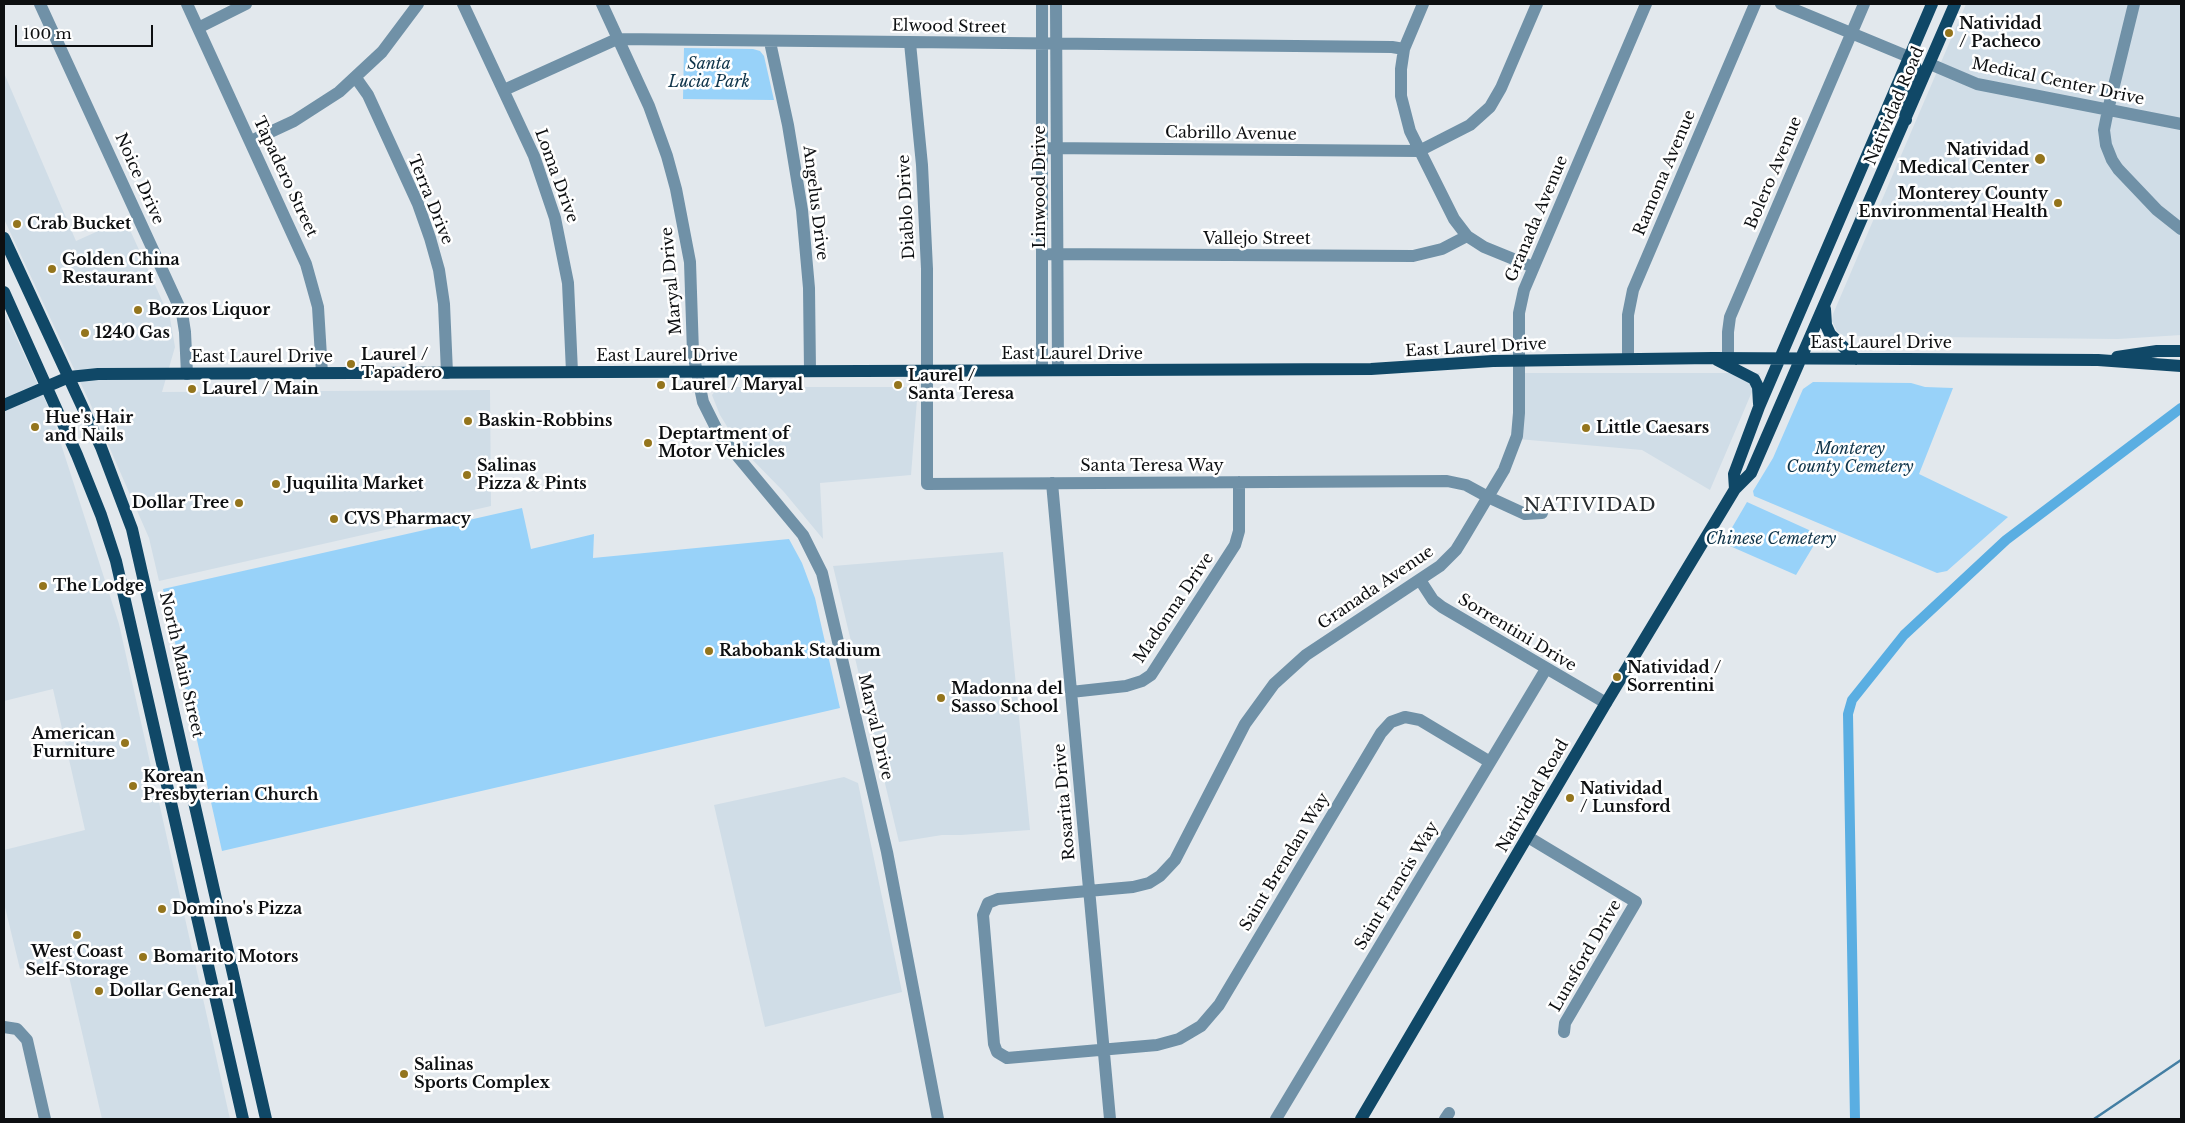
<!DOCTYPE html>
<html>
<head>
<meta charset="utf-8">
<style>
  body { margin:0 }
  #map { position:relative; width:2185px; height:1123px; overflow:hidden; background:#e2e8ed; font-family:"Libre Baskerville",serif }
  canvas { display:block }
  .frame { position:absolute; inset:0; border:5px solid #0d0f11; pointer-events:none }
  .scale { position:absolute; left:15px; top:25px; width:138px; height:22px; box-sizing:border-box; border:2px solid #0d0f11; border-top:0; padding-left:6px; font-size:15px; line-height:18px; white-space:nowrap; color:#0d0f11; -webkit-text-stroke:4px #fff; paint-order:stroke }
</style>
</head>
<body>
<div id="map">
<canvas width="2185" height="1123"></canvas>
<div class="frame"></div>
<div class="scale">100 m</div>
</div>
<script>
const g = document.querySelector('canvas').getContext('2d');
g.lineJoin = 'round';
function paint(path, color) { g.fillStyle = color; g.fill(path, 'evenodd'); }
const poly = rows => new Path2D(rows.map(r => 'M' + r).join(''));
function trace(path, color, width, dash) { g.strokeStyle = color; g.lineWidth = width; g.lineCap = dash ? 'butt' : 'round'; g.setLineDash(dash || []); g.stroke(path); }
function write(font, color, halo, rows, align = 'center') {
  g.font = font + ' "Libre Baskerville",serif'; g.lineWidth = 5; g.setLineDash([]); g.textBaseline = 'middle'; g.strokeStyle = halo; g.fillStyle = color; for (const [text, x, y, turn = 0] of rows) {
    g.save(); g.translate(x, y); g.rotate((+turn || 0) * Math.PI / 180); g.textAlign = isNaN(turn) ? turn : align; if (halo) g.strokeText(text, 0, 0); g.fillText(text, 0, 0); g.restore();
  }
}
paint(poly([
  [1966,4,2181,4,2181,335,2118,339,1844,336,1837,331,1832,321,1833,314],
  [4,73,76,241,125,219,170,318,175,347,162,392,490,390,491,506,159,581,149,538,90,403,4,219],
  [4,311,51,413,119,624,230,1119,102,1119,65,959,20,969,4,903,4,850,85,830,53,689,4,701],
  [1523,373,1760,373,1710,490,1642,450,1518,439],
  [721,387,918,387,911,475,820,483,823,539,784,492,739,446,720,415,712,395,718,388],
  [1003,552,1030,830,961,835,942,835,899,842,833,566],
  [844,777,858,783,902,992,765,1027,714,805]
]), '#d0dde7');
paint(poly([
  [684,48,753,49,760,51,764,56,774,100,683,99],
  [1813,382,1911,383,1925,387,1953,388,1919,474,2008,517,1947,571,1937,573,1754,496,1753,491,1773,458,1803,389],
  [1747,502,1820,535,1796,575,1723,543],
  [522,508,531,549,594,534,593,558,789,539,802,563,815,598,840,708,222,851,163,589]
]), '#98d2f9');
trace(poly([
  [2094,1119,2181,1060]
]), '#437ea3', 2.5);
trace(poly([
  [1855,1119,1848,714,1852,700,1904,635,2006,540,2181,408]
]), '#5aaee2', 10);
trace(poly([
  [40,4,182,313,185,332,187,374],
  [187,4,306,264,318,307,322,373],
  [463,4,534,156,555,218,568,283,572,372],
  [602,4,649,106,667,156,676,189,690,262,693,353,703,402,719,434,803,535,822,573,887,852,938,1119],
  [1042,4,1042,370],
  [1056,4,1058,370],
  [1423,4,1404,49,1401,69,1401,96,1410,131,1454,219,1467,236,1484,247,1533,267],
  [1781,4,1909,57],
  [2134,4,2108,110,2104,130,2106,145,2112,160,2118,169,2157,210,2181,229],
  [198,28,246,4],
  [770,42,788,125,802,210,809,288,810,371],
  [910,43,922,165,927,269,927,484,1447,481,1466,485,1488,497,1525,514,1542,513],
  [1930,64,1977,84,2181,124],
  [356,78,368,95,418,204,430,238,439,270,444,304,447,373],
  [504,90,617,39,1392,47,1404,49],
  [251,141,294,121,339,92,382,52,418,4],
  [1043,148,1419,151,1470,125,1490,107,1501,88,1537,4],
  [1043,254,1413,256,1442,249,1467,236],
  [1728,358,1728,332,1730,317,1864,4],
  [1628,359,1628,315,1633,290,1755,4],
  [1052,483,1110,1119],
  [1420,580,1433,600,1442,607,1606,703],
  [1071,692,1126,686,1142,681,1151,675,1235,545,1239,531,1239,482],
  [1490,762,1420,720,1405,717,1391,722,1381,733,1219,1005,1201,1026,1179,1039,1157,1045,1007,1058,997,1052,994,1044,983,915,988,903,998,899,1133,887,1149,883,1160,876,1175,860,1245,724,1274,684,1306,655,1440,566,1456,550,1464,537,1504,470,1517,436,1519,413,1519,313,1524,290,1646,4],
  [1528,837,1636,902,1565,1023,1564,1032],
  [4,1027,17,1029,27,1040,45,1119],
  [1276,1119,1546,669],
  [1445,1119,1449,1113]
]), '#7091a7', 12);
trace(poly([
  [1906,120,1903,99,1916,68,1913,60,1909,57],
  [4,238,101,447,132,529,266,1119],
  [4,292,77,455,101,515,116,561,243,1119],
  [1825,309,1826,325,1830,334,1856,359],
  [2117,357,2157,351,2181,351],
  [1717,360,1754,379,1758,387,1759,404],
  [4,405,69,377,98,374,1371,369,1493,361,1713,358,2098,360,2181,366],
  [1735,489,1734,474,1759,407,1932,4],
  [1361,1119,1606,703,1735,489,1751,473,1955,4]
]), '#104867', 12);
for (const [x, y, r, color] of [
  [1949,33,5,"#94751d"],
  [2040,159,6,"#94751d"],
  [2058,203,5,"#94751d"],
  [17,224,5,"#94751d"],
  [52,269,5,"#94751d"],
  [138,310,5,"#94751d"],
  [85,333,5,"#94751d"],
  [351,364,5,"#94751d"],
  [661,385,5,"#94751d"],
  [898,385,5,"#94751d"],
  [192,389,5,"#94751d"],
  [468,421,5,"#94751d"],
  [35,427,5,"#94751d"],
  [1586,428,5,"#94751d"],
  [648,443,5,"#94751d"],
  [467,475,5,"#94751d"],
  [276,484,5,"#94751d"],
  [239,503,5,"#94751d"],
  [334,519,5,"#94751d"],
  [43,586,5,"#94751d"],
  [709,651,5,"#94751d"],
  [1617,677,5,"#94751d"],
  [941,698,5,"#94751d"],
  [125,743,5,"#94751d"],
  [133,786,5,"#94751d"],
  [1570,798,5,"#94751d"],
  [162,909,5,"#94751d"],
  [77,935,5,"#94751d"],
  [143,957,5,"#94751d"],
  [99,991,5,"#94751d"],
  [404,1074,5,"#94751d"]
]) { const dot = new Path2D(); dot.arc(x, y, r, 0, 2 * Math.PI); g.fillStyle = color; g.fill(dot); trace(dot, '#fff', 2); }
write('bold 16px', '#0d0f11', '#fff', [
  ["Natividad",1959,24],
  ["/ Pacheco",1959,42],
  ["Natividad",2029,150,"right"],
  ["Medical Center",2029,168,"right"],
  ["Monterey County",2048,194,"right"],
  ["Environmental Health",2048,212,"right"],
  ["Crab Bucket",27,224],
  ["Golden China",62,260],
  ["Restaurant",62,278],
  ["Bozzos Liquor",148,310],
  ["1240 Gas",95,333],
  ["Laurel /",361,355],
  ["Tapadero",361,373],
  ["Laurel /",908,376],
  ["Santa Teresa",908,394],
  ["Laurel / Maryal",671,385],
  ["Laurel / Main",202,389],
  ["Hue's Hair",45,418],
  ["and Nails",45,436],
  ["Baskin-Robbins",478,421],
  ["Little Caesars",1596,428],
  ["Deptartment of",658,434],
  ["Motor Vehicles",658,452],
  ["Salinas",477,466],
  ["Pizza & Pints",477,484],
  ["Juquilita Market",286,484],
  ["Dollar Tree",229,503,"right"],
  ["CVS Pharmacy",344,519],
  ["The Lodge",53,586],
  ["Rabobank Stadium",719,651],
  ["Natividad /",1627,668],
  ["Sorrentini",1627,686],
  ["Madonna del",951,689],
  ["Sasso School",951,707],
  ["American",115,734,"right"],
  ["Furniture",115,752,"right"],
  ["Korean",143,777],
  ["Presbyterian Church",143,795],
  ["Natividad",1580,789],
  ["/ Lunsford",1580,807],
  ["Domino's Pizza",172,909],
  ["West Coast",77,952,"center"],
  ["Self-Storage",77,970,"center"],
  ["Bomarito Motors",153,957],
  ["Dollar General",109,991],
  ["Salinas",414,1065],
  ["Sports Complex",414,1083]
], 'left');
write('16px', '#0d0f11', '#fff', [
  ["Elwood Street",949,27,1],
  ["Medical Center Drive",2058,82,12],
  ["Natividad Road",1895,106,-67],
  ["Cabrillo Avenue",1231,134,1],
  ["Ramona Avenue",1665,173,-67],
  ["Bolero Avenue",1774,173,-67],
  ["Loma Drive",556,176,70],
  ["Tapadero Street",285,177,65],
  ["Noice Drive",139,179,66],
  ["Linwood Drive",1040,187,-90],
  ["Terra Drive",430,200,68],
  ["Angelus Drive",815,203,83],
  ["Diablo Drive",907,207,-93],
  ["Granada Avenue",1537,219,-67],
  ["Vallejo Street",1257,239],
  ["Maryal Drive",672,281,-95],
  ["East Laurel Drive",1881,343],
  ["East Laurel Drive",1476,348,-3],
  ["East Laurel Drive",1072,354],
  ["East Laurel Drive",667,356],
  ["East Laurel Drive",262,357],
  ["Santa Teresa Way",1152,466],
  ["Granada Avenue",1376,588,-34],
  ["Madonna Drive",1174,608,-56],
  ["Sorrentini Drive",1517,633,31],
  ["North Main Street",181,665,77],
  ["Maryal Drive",875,727,77],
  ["Natividad Road",1533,796,-60],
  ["Rosarita Drive",1065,802,-95],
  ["Saint Brendan Way",1285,862,-59],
  ["Saint Francis Way",1397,886,-59],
  ["Lunsford Drive",1586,956,-60]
]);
write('italic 16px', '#0f344a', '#fff', [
  ["Santa",709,64],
  ["Lucia Park",709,82],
  ["Monterey",1850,449],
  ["County Cemetery",1850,467],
  ["Chinese Cemetery",1771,539]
]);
g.letterSpacing = '1px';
write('19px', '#282d30', '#fff', [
  ["NATIVIDAD",1590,506]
]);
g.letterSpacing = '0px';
</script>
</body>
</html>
